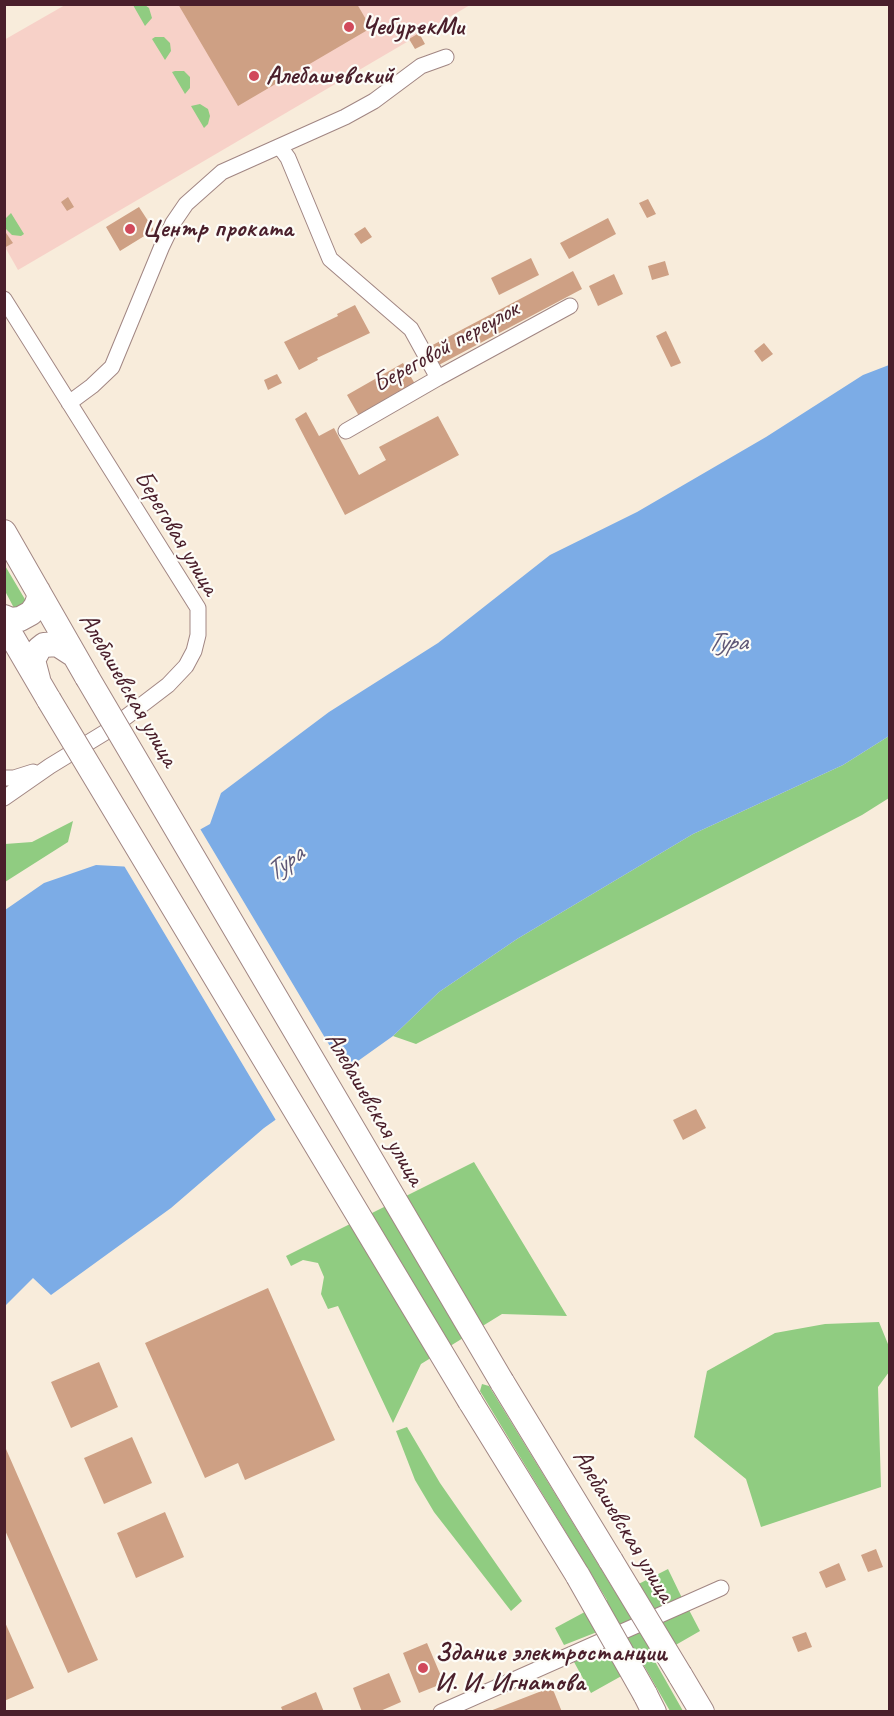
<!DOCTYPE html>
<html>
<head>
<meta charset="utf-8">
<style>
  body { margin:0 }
  #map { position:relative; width:894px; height:1716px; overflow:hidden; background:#f8ecdb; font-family:Caveat,sans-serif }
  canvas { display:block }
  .frame { position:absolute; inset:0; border:6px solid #4a1f2b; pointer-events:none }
</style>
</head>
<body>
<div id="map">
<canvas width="894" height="1716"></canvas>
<div class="frame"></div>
</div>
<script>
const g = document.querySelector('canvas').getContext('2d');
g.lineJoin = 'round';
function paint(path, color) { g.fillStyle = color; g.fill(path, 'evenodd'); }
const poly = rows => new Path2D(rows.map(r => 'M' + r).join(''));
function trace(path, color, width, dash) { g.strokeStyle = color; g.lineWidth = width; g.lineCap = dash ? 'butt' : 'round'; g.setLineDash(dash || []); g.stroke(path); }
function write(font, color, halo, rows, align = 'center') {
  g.font = font + ' Caveat,sans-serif'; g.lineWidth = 4.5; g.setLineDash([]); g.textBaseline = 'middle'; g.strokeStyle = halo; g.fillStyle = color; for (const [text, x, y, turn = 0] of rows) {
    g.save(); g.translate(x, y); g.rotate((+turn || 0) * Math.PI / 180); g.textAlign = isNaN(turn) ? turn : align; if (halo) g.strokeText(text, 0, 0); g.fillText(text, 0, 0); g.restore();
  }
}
paint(poly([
  [65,5,469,4,470,5,18,270,5,247,4,40]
]), '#f7d1c8');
paint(poly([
  [133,5,145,5,149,8,152,18,145,26],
  [155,37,164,37,170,43,171,51,165,60,152,39],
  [175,71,184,71,190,77,190,88,185,94,172,72],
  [200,104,208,109,210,116,208,124,204,128,191,106],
  [11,213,24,234,21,236,12,235,6,229,5,219],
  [4,564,26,601,26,604,14,608,5,591],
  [889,736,889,798,862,815,416,1044,393,1036,439,992,517,939,693,834,843,765],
  [73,821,68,842,5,882,5,844,32,842],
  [474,1162,567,1316,502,1314,421,1364,393,1423,338,1306,328,1309,321,1294,324,1277,318,1263,303,1260,291,1266,286,1256],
  [879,1322,890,1349,889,1372,878,1387,881,1487,761,1527,746,1479,694,1437,707,1371,775,1333,825,1324],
  [482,1384,489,1386,617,1595,668,1569,682,1598,631,1619,639,1633,689,1610,700,1631,653,1658,683,1711,670,1711,643,1664,591,1693,574,1662,628,1637,620,1623,564,1645,555,1628,607,1600,480,1391],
  [407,1427,440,1483,522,1601,511,1611,434,1512,415,1480,396,1431]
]), '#90cc81');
paint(poly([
  [889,365,889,736,843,765,693,834,517,939,439,992,393,1036,264,1128,171,1208,51,1295,33,1278,5,1306,5,910,44,883,96,865,133,867,210,824,221,793,329,712,438,643,550,555,637,512,766,437,863,375]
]), '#7cace6');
paint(poly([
  [199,827,346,1073,277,1122,123,864,132,864]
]), '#f8ecdb');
paint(poly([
  [178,4,357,4,371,28,238,106],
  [419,33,425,44,415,49,409,39],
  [68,197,74,207,67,211,61,202],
  [648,199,656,214,647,218,639,203],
  [139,207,154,230,120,251,106,227],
  [608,218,616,234,569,259,560,243],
  [365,227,372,237,361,244,354,234],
  [4,230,13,243,4,248],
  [531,258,539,275,499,295,491,278],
  [665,261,669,275,652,280,648,266],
  [573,271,582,289,437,366,427,348],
  [614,274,623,294,598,306,589,286],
  [355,305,370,333,317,358,318,360,299,370,284,342,338,316,337,314],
  [666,331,681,363,671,367,656,336],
  [764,343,773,354,762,362,754,351],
  [403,363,415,384,359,416,347,395],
  [277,374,282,383,268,390,264,380],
  [306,412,319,436,334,428,359,475,386,460,379,447,438,416,459,455,345,515,295,419],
  [696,1109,706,1128,683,1140,673,1120],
  [268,1288,335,1440,245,1480,238,1463,205,1478,145,1343],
  [99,1362,118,1407,71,1428,51,1382],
  [132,1437,152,1483,104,1504,84,1458],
  [4,1449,6,1449,98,1660,68,1673,4,1528],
  [165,1512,184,1557,136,1578,117,1533],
  [876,1549,883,1567,868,1572,861,1555],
  [839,1563,846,1580,826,1588,819,1572],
  [4,1620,34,1688,4,1701],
  [806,1632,812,1647,798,1652,792,1637],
  [427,1643,444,1683,419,1693,403,1653],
  [389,1673,401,1702,378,1712,362,1712,353,1688],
  [552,1687,562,1712,490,1712,490,1711],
  [316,1692,324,1712,283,1712,281,1707]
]), '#cea084');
const minor = poly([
  [280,147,288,158,330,259,411,329,438,378],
  [4,299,198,608,198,635,194,651,186,666,168,685,109,730,50,766,4,798],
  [69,403,92,386,112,367,162,246,173,223,186,204,222,172,345,117,374,101,421,66,446,57],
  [346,431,438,378,570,306],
  [4,778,14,778,33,772],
  [441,1712,721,1588]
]);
const primary = poly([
  [4,532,87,677],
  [4,617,11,620,20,619,31,613,36,606,39,598,38,591],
  [4,623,49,700],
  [38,679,33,660,39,649,44,645,57,644,74,655],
  [502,1382,611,1561],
  [470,1401,578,1576],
  [680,1675,702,1712],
  [645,1694,654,1712]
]);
trace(minor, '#a18683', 17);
trace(primary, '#a18683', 26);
trace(minor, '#fff', 15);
trace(primary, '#fff', 24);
const primaryBridge = poly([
  [87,677,502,1382],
  [49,700,470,1401],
  [611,1561,680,1675],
  [578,1576,645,1694]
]);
trace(primaryBridge, '#a18683', 26, []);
trace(primaryBridge, '#fff', 24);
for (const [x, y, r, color] of [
  [349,27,6,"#d1495b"],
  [254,76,6,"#d1495b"],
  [130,229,6,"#d1495b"],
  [423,1668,6,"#d1495b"]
]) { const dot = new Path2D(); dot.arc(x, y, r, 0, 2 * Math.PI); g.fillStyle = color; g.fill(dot); trace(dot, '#fdfcf7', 2); }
write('bold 26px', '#4a1f2b', '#fdfcf7', [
  ["ЧебурекМи",361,27],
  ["Алебашевский",266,76],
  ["Центр проката",142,229],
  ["Здание электростанции",435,1653],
  ["И. И. Игнатова",435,1683]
], 'left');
write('26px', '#4a1f2b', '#fdfcf7', [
  ["Береговой переулок",446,347,-29],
  ["Береговая улица",176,533,59],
  ["Алебашевская улица",128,690,60],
  ["Алебашевская улица",374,1109,60],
  ["Алебашевская улица",623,1526,59]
]);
write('italic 27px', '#5e5776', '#fdfcf7', [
  ["Тура",727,643],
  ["Тура",285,864,-37]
]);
</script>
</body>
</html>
